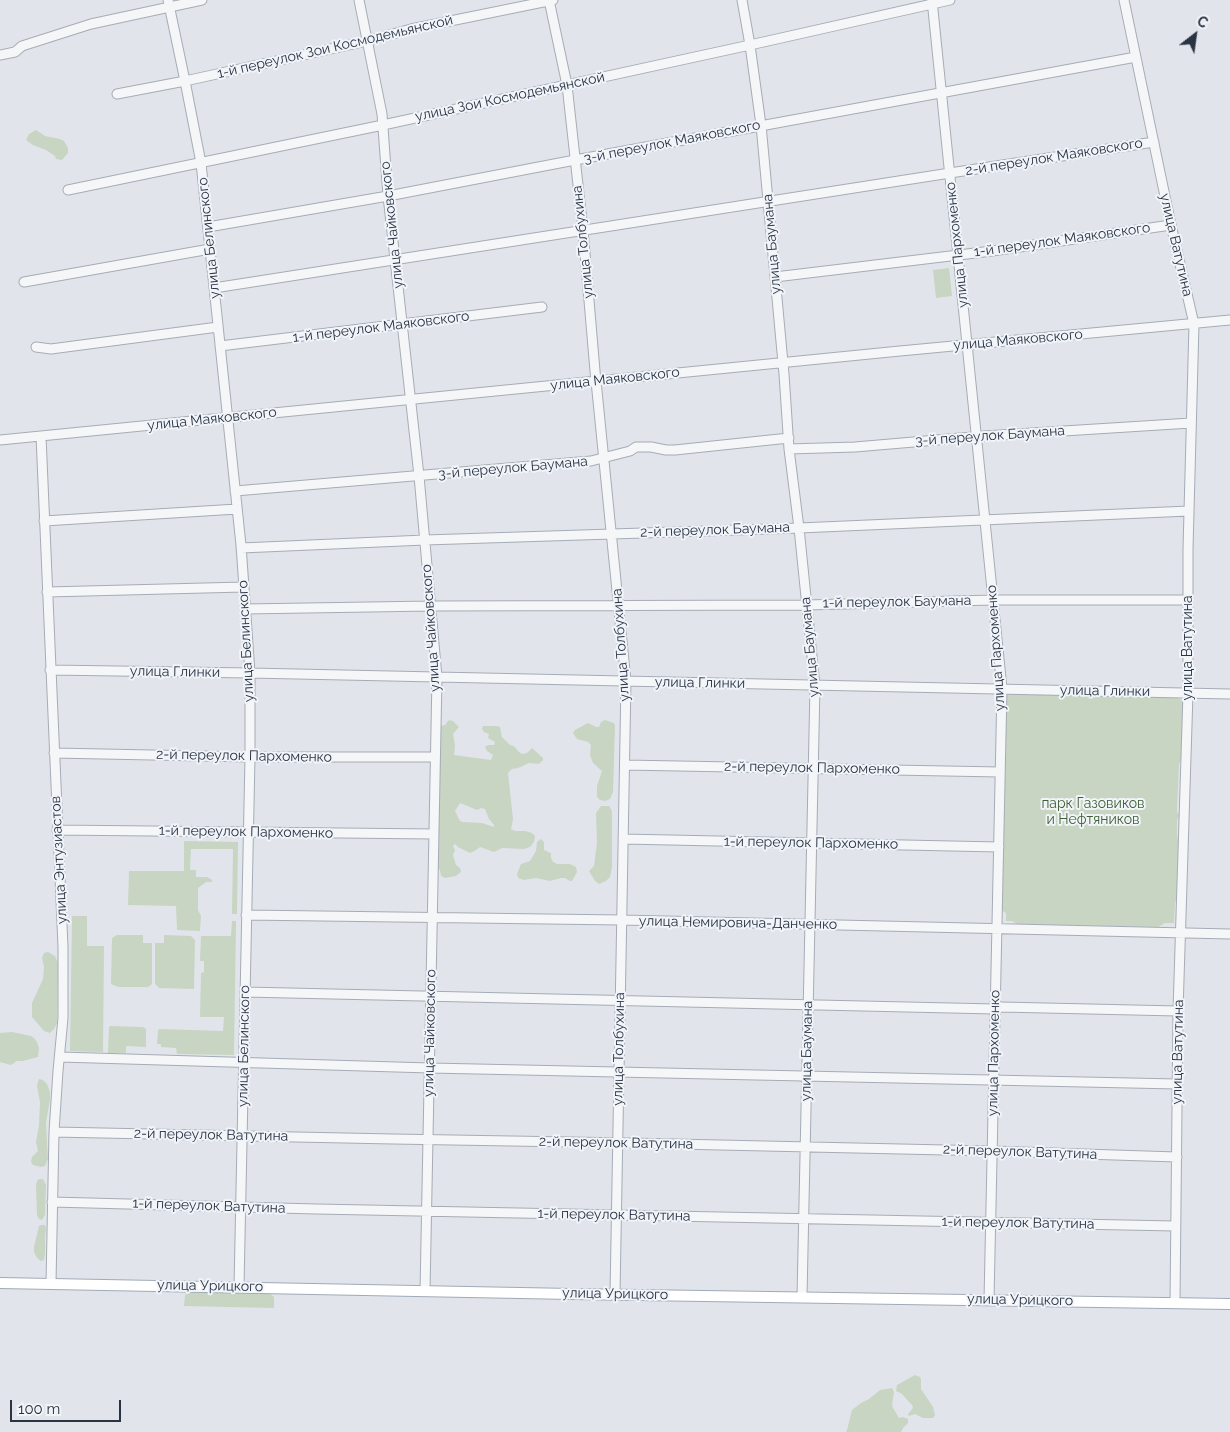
<!DOCTYPE html>
<html>
<head>
<meta charset="utf-8">
<style>
  body { margin:0 }
  #map { position:relative; width:1230px; height:1432px; overflow:hidden; background:#e1e5eb; font-family:Raleway,sans-serif }
  canvas { display:block }
  .north { position:absolute; left:1170px; top:10px; width:50px; height:50px; -webkit-text-stroke:4px #f1f4f8; paint-order:stroke; rotate:30deg; font-size:14px; font-weight:700; line-height:20px; text-align:center; color:#293343 }
  .north::after { content:''; display:block; margin:auto; width:18px; height:22px; background:#293343; clip-path:polygon(50% 0,100% 100%,50% 72%,0 100%) }
  .scale { position:absolute; left:10px; top:1400px; width:111px; height:22px; box-sizing:border-box; border:2px solid #293343; border-top:0; padding-left:6px; font-size:15px; line-height:18px; white-space:nowrap; color:#293343; -webkit-text-stroke:4px #f1f4f8; paint-order:stroke }
</style>
</head>
<body>
<div id="map">
<canvas width="1230" height="1432"></canvas>
<div class="north">С</div>
<div class="scale">100 m</div>
</div>
<script>
const g = document.querySelector('canvas').getContext('2d');
g.lineJoin = 'round';
function paint(path, color) { g.fillStyle = color; g.fill(path, 'evenodd'); }
const poly = rows => new Path2D(rows.map(r => 'M' + r).join(''));
function trace(path, color, width, dash) { g.strokeStyle = color; g.lineWidth = width; g.lineCap = dash ? 'butt' : 'round'; g.setLineDash(dash || []); g.stroke(path); }
function write(font, color, halo, rows, align = 'center') {
  g.font = font + ' Raleway,sans-serif'; g.lineWidth = 4; g.setLineDash([]); g.textBaseline = 'middle'; g.strokeStyle = halo; g.fillStyle = color; for (const [text, x, y, turn = 0] of rows) {
    g.save(); g.translate(x, y); g.rotate((+turn || 0) * Math.PI / 180); g.textAlign = isNaN(turn) ? turn : align; if (halo) g.strokeText(text, 0, 0); g.fillText(text, 0, 0); g.restore();
  }
}
paint(poly([
  [36,130,45,136,60,139,64,141,68,148,68,153,62,160,56,159,55,156,46,150,33,145,26,140,29,134],
  [949,268,952,296,936,298,933,270],
  [1011,694,1177,698,1184,701,1184,705,1182,714,1182,757,1179,764,1177,811,1179,815,1177,821,1177,835,1178,841,1177,898,1175,903,1174,923,1165,923,1158,927,1017,924,1012,921,1006,921,1006,913,1001,910,1006,695],
  [449,720,453,721,459,727,453,734,455,745,454,755,491,760,493,755,487,751,485,747,488,745,494,745,495,742,488,738,489,734,484,732,482,729,483,726,497,726,500,727,502,737,510,745,514,746,519,752,522,754,527,753,532,748,543,758,543,760,539,764,529,763,518,768,512,769,508,773,513,819,511,829,515,831,525,831,532,833,535,836,534,842,530,847,524,849,502,848,494,852,480,847,476,850,470,853,458,847,455,844,453,846,455,850,453,855,456,865,460,868,461,872,456,876,445,878,441,876,440,870,436,866,440,726,445,725],
  [460,803,477,810,481,808,485,809,489,819,494,825,494,827,482,823,463,822,460,821,455,811],
  [605,720,614,723,615,725,613,792,610,799,605,801,600,800,597,797,597,786,602,771,593,763,590,755,591,745,588,742,577,739,573,733,575,730,588,723,596,727,599,727,601,722],
  [601,806,609,806,612,811,612,867,610,877,606,881,599,884,595,881,589,871,594,866,597,843,596,813],
  [541,839,544,842,544,850,551,853,551,858,553,862,557,864,570,864,576,867,577,872,572,881,570,881,565,878,561,878,550,881,536,878,524,880,518,878,517,874,521,864,530,861,536,851,537,842],
  [184,841,238,842,237,914,232,914,233,849,191,849,190,870,196,870,196,877,207,877,212,880,212,882,206,882,198,888,198,910,201,916,200,931,177,930,176,906,128,905,129,871,184,871],
  [72,916,87,916,87,946,104,946,103,1052,70,1051],
  [232,921,236,921,234,1055,177,1054,176,1048,161,1047,161,1044,157,1044,158,1031,159,1029,223,1031,224,1017,200,1017,201,973,204,972,204,961,200,961,201,936,231,936],
  [117,935,143,935,143,943,152,943,152,984,148,987,118,987,111,984,112,938],
  [164,935,191,936,195,940,194,989,159,988,155,984,155,943,164,943],
  [48,952,55,956,58,963,57,1023,54,1029,50,1033,44,1031,32,1017,32,1003,43,979,44,967,42,958,44,953],
  [110,1026,143,1027,146,1029,146,1047,126,1046,126,1053,108,1053,109,1027],
  [12,1032,31,1036,34,1038,37,1042,39,1048,38,1057,23,1061,17,1061,11,1065,0,1062,0,1033],
  [39,1079,43,1080,47,1084,50,1092,50,1099,46,1123,48,1159,45,1166,41,1167,33,1165,31,1162,32,1157,38,1151,36,1142,39,1125,40,1102,37,1086,38,1081],
  [39,1179,43,1179,46,1185,45,1215,42,1220,39,1219,37,1215,36,1185,37,1181],
  [41,1225,45,1225,46,1228,45,1237,45,1254,44,1260,41,1261,37,1258,34,1252,34,1247,39,1226],
  [193,1291,268,1292,274,1297,274,1308,184,1306,185,1295],
  [915,1375,920,1377,921,1379,921,1389,933,1407,935,1415,933,1418,923,1418,915,1414,909,1416,908,1414,913,1408,912,1405,902,1394,896,1391,897,1385],
  [892,1388,894,1392,892,1406,899,1418,903,1417,908,1419,908,1423,903,1428,901,1432,846,1432,847,1430,852,1410,861,1403,869,1399,880,1390]
]), '#c7d5c2');
const minor = poly([
  [168,0,185,81,201,163,241,545,250,673,250,757,239,1287],
  [359,0,382,114,388,196,419,476,437,677,425,1291],
  [549,0,567,85,583,230,595,371,626,681,615,1294],
  [742,0,750,45,761,125,784,374,789,449,799,528,815,686,802,1297],
  [932,0,1002,688,989,1300],
  [1124,0,1171,225,1194,324,1188,549,1188,693,1178,1011,1175,1303],
  [0,55,15,52,22,46,91,24,202,0],
  [117,94,185,81,367,41,411,29,553,0],
  [68,190,383,125,750,45,950,0],
  [208,227,388,196,575,160,1136,57],
  [775,277,992,251,1171,225],
  [24,282,210,249],
  [214,288,950,173,1154,142],
  [220,346,542,307],
  [36,347,51,349,218,327],
  [41,436,63,947,63,1018,58,1071,54,1132,51,1283],
  [0,440,900,351,1230,320],
  [789,449,855,447,984,436,1191,423],
  [235,491,591,461,630,451,636,447,651,447,666,450,675,450,789,438],
  [44,521,237,509],
  [241,548,425,540,799,528,1189,511],
  [47,592,244,587],
  [245,609,431,606,806,605,993,600,1188,600],
  [50,670,250,673,1230,694],
  [54,753,250,757,435,757],
  [625,765,1000,772],
  [57,830,434,834],
  [623,839,999,847],
  [246,915,622,920,1230,934],
  [245,992,995,1009,1001,1007,1178,1011],
  [60,1057,430,1068,1177,1084],
  [54,1132,393,1139,630,1143,991,1151,1177,1157],
  [52,1202,316,1209,1175,1226]
]);
const major = poly([
  [0,1283,572,1294,1230,1304]
]);
trace(minor, '#a6acb5', 11);
trace(major, '#a0aab7', 12);
trace(minor, '#f4f6f8', 9);
trace(major, '#fff', 10);
write('14px', '#293343', '#f1f4f8', [
  ["1-й переулок Зои Космодемьянской",335,47,-13],
  ["улица Зои Космодемьянской",510,97,-12],
  ["3-й переулок Маяковского",672,142,-11],
  ["2-й переулок Маяковского",1054,157,-9],
  ["улица Чайковского",392,225,-96],
  ["улица Белинского",209,238,-96],
  ["1-й переулок Маяковского",1062,240,-8],
  ["улица Толбухина",583,242,-96],
  ["улица Баумана",772,244,-95],
  ["улица Пархоменко",957,245,-96],
  ["улица Ватутина",1176,245,77],
  ["1-й переулок Маяковского",381,327,-7],
  ["улица Маяковского",1018,340,-5],
  ["улица Маяковского",615,379,-6],
  ["улица Маяковского",212,419,-6],
  ["3-й переулок Баумана",990,436,-4],
  ["3-й переулок Баумана",513,468,-5],
  ["2-й переулок Баумана",715,530,-2],
  ["1-й переулок Баумана",897,602,-1],
  ["улица Чайковского",431,628,-94],
  ["улица Белинского",246,641,-93],
  ["улица Толбухина",621,645,-94],
  ["улица Баумана",810,647,-95],
  ["улица Пархоменко",996,648,-94],
  ["улица Ватутина",1188,648,-90],
  ["улица Глинки",175,672,1],
  ["улица Глинки",700,683,1],
  ["улица Глинки",1105,691,1],
  ["2-й переулок Пархоменко",244,756,1],
  ["2-й переулок Пархоменко",812,768,1],
  ["1-й переулок Пархоменко",246,832,1],
  ["1-й переулок Пархоменко",811,843,1],
  ["улица Энтузиастов",59,860,-93],
  ["улица Немировича-Данченко",738,923,1],
  ["улица Чайковского",430,1033,-89],
  ["улица Белинского",244,1046,-89],
  ["улица Толбухина",619,1049,-89],
  ["улица Баумана",807,1051,-89],
  ["улица Ватутина",1178,1052,-89],
  ["улица Пархоменко",994,1053,-89],
  ["2-й переулок Ватутина",211,1135,1],
  ["2-й переулок Ватутина",616,1143,1],
  ["2-й переулок Ватутина",1020,1152,2],
  ["1-й переулок Ватутина",209,1206,2],
  ["1-й переулок Ватутина",614,1215,1],
  ["1-й переулок Ватутина",1018,1223,1],
  ["улица Урицкого",210,1286,1],
  ["улица Урицкого",615,1294,1],
  ["улица Урицкого",1020,1300,1]
]);
write('14px', '#3e5f35', '#f1f4f8', [
  ["парк Газовиков",1093,804],
  ["и Нефтяников",1093,820]
]);
</script>
</body>
</html>
